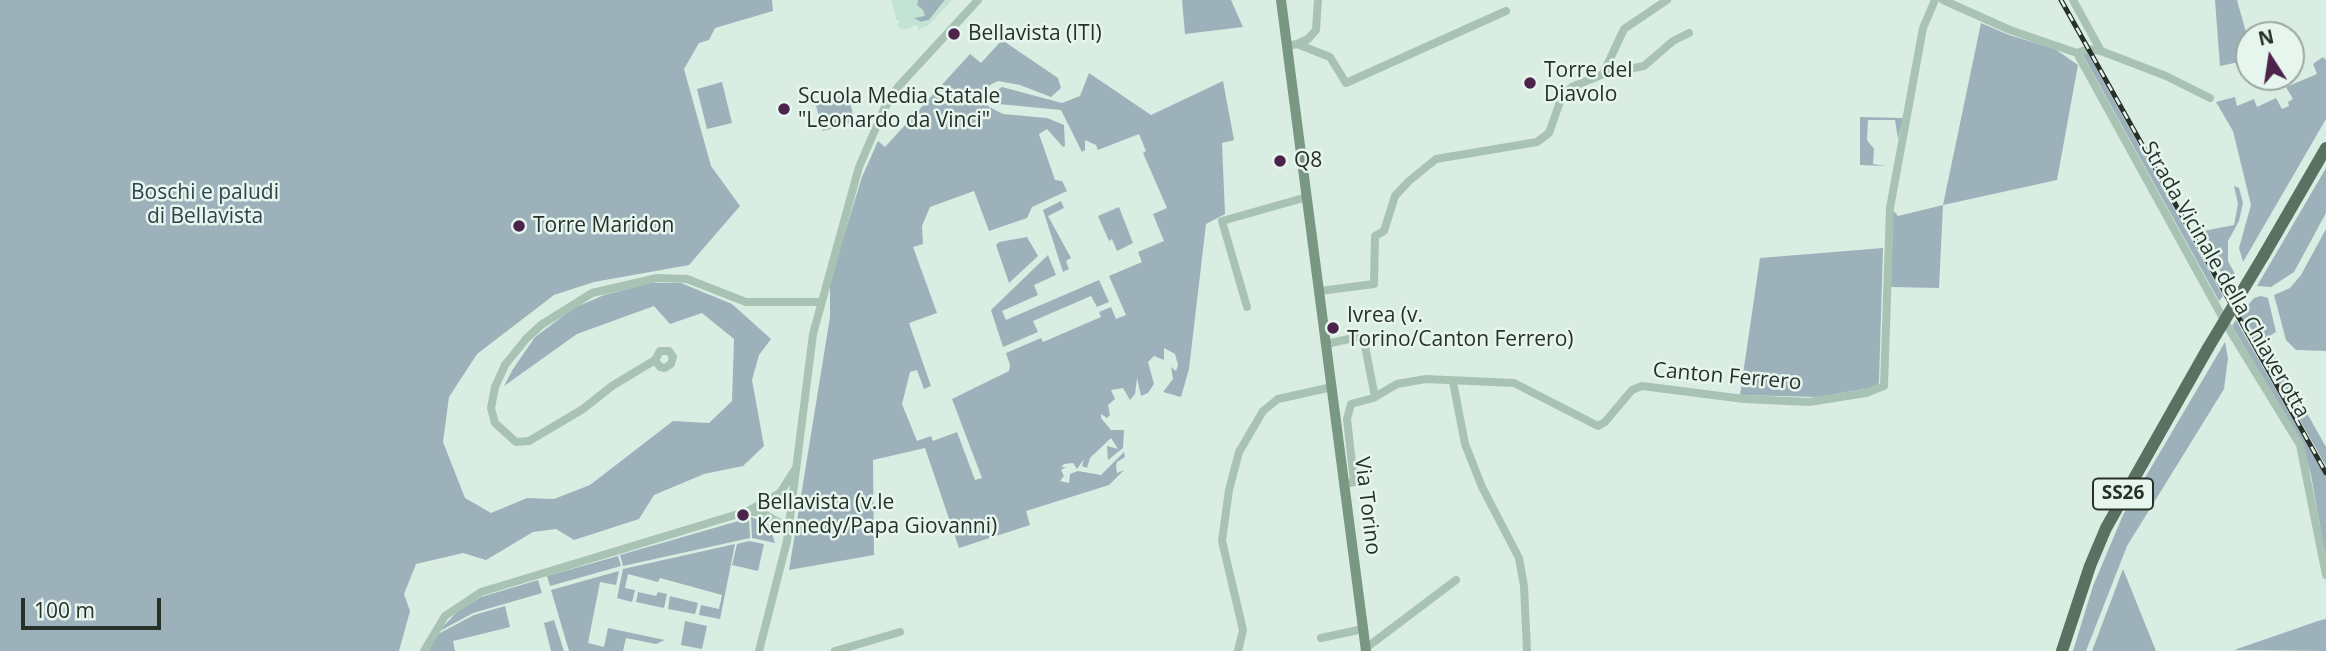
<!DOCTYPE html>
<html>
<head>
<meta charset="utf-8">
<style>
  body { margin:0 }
  #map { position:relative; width:2326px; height:651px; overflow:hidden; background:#daede3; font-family:"Open Sans",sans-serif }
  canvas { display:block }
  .north { position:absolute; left:2235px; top:21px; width:70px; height:70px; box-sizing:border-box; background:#e6f6ee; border:2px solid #9aa7a0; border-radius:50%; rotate:348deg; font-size:19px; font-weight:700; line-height:28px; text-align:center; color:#27312a }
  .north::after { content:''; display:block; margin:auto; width:24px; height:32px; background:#4d234c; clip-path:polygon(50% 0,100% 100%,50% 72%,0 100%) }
  .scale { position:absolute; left:21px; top:598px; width:140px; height:32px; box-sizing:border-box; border:4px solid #27312a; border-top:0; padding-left:9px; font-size:21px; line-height:24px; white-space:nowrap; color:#27312a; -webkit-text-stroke:5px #e6f6ee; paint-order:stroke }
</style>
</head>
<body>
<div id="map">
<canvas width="2326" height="651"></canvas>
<div class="north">N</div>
<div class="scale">100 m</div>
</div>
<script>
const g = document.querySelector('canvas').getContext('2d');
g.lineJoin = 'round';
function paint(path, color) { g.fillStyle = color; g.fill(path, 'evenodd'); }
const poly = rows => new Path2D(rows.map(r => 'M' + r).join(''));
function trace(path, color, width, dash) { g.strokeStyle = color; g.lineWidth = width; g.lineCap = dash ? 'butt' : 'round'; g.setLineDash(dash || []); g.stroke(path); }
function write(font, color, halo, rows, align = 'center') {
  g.font = font + ' "Open Sans",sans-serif'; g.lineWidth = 5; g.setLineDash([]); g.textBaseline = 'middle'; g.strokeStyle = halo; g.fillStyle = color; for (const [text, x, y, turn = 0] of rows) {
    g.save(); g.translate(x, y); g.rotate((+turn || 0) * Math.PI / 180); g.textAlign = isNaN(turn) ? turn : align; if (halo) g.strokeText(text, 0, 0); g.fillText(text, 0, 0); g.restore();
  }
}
paint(poly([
  [0,0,772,0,773,11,715,28,709,40,699,43,684,69,711,166,740,206,689,265,594,282,554,295,477,354,449,397,443,442,465,498,491,513,527,498,554,499,590,485,673,421,709,423,732,401,734,339,702,313,670,324,654,306,577,334,504,386,513,369,535,337,574,308,604,295,651,283,681,283,732,304,771,339,759,355,752,380,764,446,743,466,704,474,654,495,639,519,574,540,556,529,533,532,486,560,463,553,416,564,404,594,410,611,399,651,0,651],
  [918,0,945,0,929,20,920,22,914,18],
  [1182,0,1231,0,1243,27,1185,34],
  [2215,0,2237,0,2249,43,2249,60,2220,66],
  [1981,23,2009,35,2055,49,2078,65,2057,180,1943,205,1939,288,1891,287,1893,210,1898,216,1943,205],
  [1002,40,1058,78,1061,88,1051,97,1020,85,998,81,990,85,985,99,989,107,1003,114,1047,118,1064,125,1065,146,1063,147,1047,129,1039,134,1055,180,1062,181,1067,191,1032,207,1027,218,989,231,974,191,930,207,922,226,923,244,913,247,937,313,909,323,931,386,924,389,917,370,910,372,902,404,917,441,931,436,933,441,957,432,975,480,982,478,952,399,1009,371,1010,365,1006,353,1041,338,1043,342,1101,317,1099,312,1111,307,1116,319,1126,315,1109,276,1142,262,1138,252,1164,241,1153,214,1167,208,1143,153,1146,151,1139,134,1098,150,1096,145,1085,140,1085,150,1082,152,1061,110,999,104,991,94,1002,87,1062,103,1080,96,1089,73,1151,115,1223,81,1234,140,1222,143,1225,214,1206,224,1189,369,1181,397,1163,392,1173,379,1171,367,1176,371,1178,365,1175,354,1164,348,1164,360,1154,356,1148,362,1154,384,1148,393,1141,396,1137,378,1135,394,1130,400,1123,388,1111,390,1115,399,1108,405,1110,415,1107,418,1101,414,1101,418,1111,430,1124,430,1123,448,1108,460,1107,446,1118,449,1111,438,1090,458,1087,468,1082,466,1084,459,1077,469,1073,463,1064,464,1061,467,1066,467,1061,470,1064,476,1060,481,1069,483,1070,474,1078,471,1101,475,1124,452,1125,457,1117,462,1116,466,1117,473,1124,470,1109,485,1026,511,1030,525,959,548,925,448,873,460,874,555,789,570,830,317,830,281,862,177,878,141,885,147,970,54,981,63],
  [2087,52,2223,296,2219,301,2083,55],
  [2323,57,2326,60,2326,119,2243,262,2239,248,2251,205,2233,131,2216,102,2235,97,2237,106,2254,99,2257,107,2276,98,2282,109,2289,106,2288,102,2293,99,2286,87,2317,74,2313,64],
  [722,82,732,123,707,129,697,89],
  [848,94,855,122,823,131,815,102],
  [1860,117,1903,118,1898,139,1895,120,1868,120,1867,140,1874,149,1873,164,1886,166,1860,165],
  [2326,168,2326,213,2294,272,2271,287,2257,286],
  [2234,186,2239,188,2243,203,2239,221,2228,241,2228,261,2235,274,2228,285,2198,232,2234,225,2238,204],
  [1061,201,1064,208,1048,216,1071,258,1066,261,1069,269,1063,272,1043,210],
  [1119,207,1133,243,1117,251,1112,239,1109,241,1098,216],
  [2326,229,2326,351,2296,350,2286,340,2274,295,2290,288,2301,275],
  [1027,237,1038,256,1009,283,996,245,999,242],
  [1883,248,1879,382,1876,387,1818,397,1740,395,1760,258],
  [1048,255,1056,275,1034,285,1038,295,1002,311,1006,320,1099,280,1109,302,1097,307,1091,296,1033,321,1038,332,1003,347,991,310],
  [2261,296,2268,298,2276,332,2265,339,2326,447,2326,466,2240,315,2254,298],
  [2236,320,2326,477,2326,559,2311,475,2301,441,2232,326],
  [2225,342,2228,358,2224,389,2127,546,2086,651,2073,651,2093,586,2123,515],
  [751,517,769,525,775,543,752,538],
  [749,518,750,538,623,566,620,555],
  [749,541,764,544,758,571,732,565,737,544],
  [735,544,720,619,699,615,701,605,719,609,722,595,660,578,658,582,628,574,625,588,635,590,632,602,617,598,623,569],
  [618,556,621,566,550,586,547,576],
  [2123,569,2156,651,2092,651],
  [619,571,616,585,600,582,588,643,604,647,608,628,665,640,656,644,626,638,623,651,569,651,551,590],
  [538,580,542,593,473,613,438,632,457,612,481,597],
  [638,592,656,596,658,592,667,594,664,608,636,602],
  [670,596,698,603,695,614,668,609],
  [505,606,510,627,453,641,455,651,428,651,438,634,474,615],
  [2326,619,2326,651,2234,650,2318,621],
  [554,620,564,651,551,651,544,623],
  [685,621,707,626,702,649,681,645]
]), '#9db1ba');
paint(poly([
  [892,0,918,0,917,5,923,10,925,16,914,18,921,22,929,20,945,0,952,0,929,25,918,30,917,25,904,30,897,26,900,20,896,20]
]), '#c3e3d4');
trace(poly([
  [1943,0,2010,30,2077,53,2088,49,2101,51,2166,76,2210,98],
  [2073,0,2101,51],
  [1297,44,1308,39,1316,30,1318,0],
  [1287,46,1297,44,1330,57,1346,83,1506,11],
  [2077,53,2229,329,2300,445,2326,575],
  [1603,74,1644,66,1673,41,1689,33],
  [1320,291,1374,284,1375,236,1384,231,1395,196,1409,181,1436,159,1537,142,1549,133,1562,96,1572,87,1603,74,1624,29,1667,0],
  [1247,307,1222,221,1307,197],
  [1326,344,1363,336,1375,397],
  [655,360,660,367,665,368,671,364,673,357,669,351,660,351,655,360,612,386,583,409,529,441,516,442,495,423,491,408,495,387,505,365,526,339,541,325,592,293,657,278,687,279,746,302,820,302],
  [1453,382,1465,444,1482,487,1519,558,1524,586,1527,651],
  [1345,484,1354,482,1347,419,1351,404,1373,398,1397,384,1426,379,1514,383,1598,426,1605,422,1632,390,1642,386,1744,399,1809,402,1866,393,1884,386,1890,208,1923,28,1935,0],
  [748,511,764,514,787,527],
  [1321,638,1363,629],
  [1366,648,1456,580],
  [424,651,445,616,481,592,748,511,780,493,796,468],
  [759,651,787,541,813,334,859,167,884,109,898,87,978,0],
  [835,651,900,632],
  [1238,651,1243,630,1222,541,1229,490,1239,452,1263,411,1278,399,1332,387]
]), '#a8c3b3', 8);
trace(poly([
  [1281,0,1366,651]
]), '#7a9783', 10);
trace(poly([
  [2264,255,2326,148],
  [2062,651,2090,566,2106,528,2208,348]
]), '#5a7161', 12);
const rail = poly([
  [2061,0,2326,473]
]);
trace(rail, '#27312a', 5);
trace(rail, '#e6f6ee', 2.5, [8]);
trace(poly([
  [2208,348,2264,255]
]), '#5a7161', 12);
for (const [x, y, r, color] of [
  [954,34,7,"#4d234c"],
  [1530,83,7,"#4d234c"],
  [784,109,7,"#4d234c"],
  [1280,161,7,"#4d234c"],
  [519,226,7,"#4d234c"],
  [1333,328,7,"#4d234c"],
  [743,515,7,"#4d234c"]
]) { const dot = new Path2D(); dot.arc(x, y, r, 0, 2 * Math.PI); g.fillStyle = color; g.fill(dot); trace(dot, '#e6f6ee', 2.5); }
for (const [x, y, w] of [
  [2123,494,60]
]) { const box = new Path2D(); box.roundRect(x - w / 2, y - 15.5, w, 31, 5); g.fillStyle = '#e6f6ee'; g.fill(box); trace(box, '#27312a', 2); }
write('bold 19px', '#27312a', null, [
  ["SS26",2123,494]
]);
write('21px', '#27312a', '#e6f6ee', [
  ["Bellavista (ITI)",968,34],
  ["Torre del",1544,71],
  ["Diavolo",1544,95],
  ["Scuola Media Statale",798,97],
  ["\"Leonardo da Vinci\"",798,121],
  ["Q8",1294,161],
  ["Torre Maridon",533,226],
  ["Ivrea (v.",1347,316],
  ["Torino/Canton Ferrero)",1347,340],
  ["Bellavista (v.le",757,503],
  ["Kennedy/Papa Giovanni)",757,527]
], 'left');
write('21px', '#2e434c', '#e6f6ee', [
  ["Boschi e paludi",205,193],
  ["di Bellavista",205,217]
]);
write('21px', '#27312a', '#e6f6ee', [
  ["Strada Vicinale della Chiaverotta",2225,280,60],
  ["Canton Ferrero",1727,377,5],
  ["Via Torino",1367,506,83]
]);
</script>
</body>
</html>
